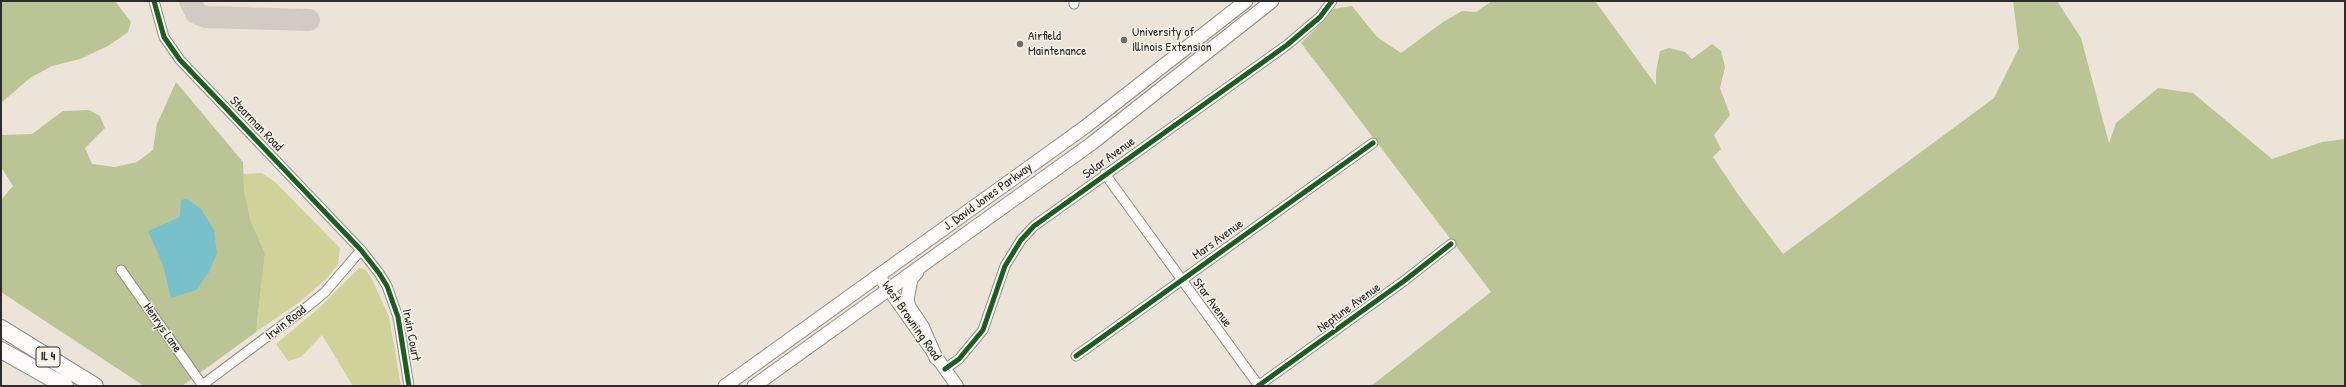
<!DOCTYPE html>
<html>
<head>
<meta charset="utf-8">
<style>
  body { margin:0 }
  #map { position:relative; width:2346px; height:387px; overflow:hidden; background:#ece4d8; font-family:"Patrick Hand",sans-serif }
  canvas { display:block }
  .frame { position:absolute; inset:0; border:2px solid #2b2b2b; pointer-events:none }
</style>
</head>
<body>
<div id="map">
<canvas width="2346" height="387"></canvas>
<div class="frame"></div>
</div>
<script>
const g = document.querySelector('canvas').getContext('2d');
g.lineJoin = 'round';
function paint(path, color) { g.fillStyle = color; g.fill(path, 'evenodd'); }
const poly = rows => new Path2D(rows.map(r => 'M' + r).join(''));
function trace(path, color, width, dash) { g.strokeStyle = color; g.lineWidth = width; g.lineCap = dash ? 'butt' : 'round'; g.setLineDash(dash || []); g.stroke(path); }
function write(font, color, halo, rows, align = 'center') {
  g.font = font + ' "Patrick Hand",sans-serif'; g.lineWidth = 3; g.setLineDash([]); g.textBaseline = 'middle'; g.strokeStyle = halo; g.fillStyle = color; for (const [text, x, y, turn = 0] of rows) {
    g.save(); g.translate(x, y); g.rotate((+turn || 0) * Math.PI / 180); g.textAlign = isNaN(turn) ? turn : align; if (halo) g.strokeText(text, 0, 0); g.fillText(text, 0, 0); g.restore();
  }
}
paint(poly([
  [262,173,275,182,340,248,338,264,328,277,301,301,256,332,265,253,251,222,244,190,243,174],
  [359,268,365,269,371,277,389,317,401,386,353,386,322,335,301,357,288,361,276,344,319,308]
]), '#cfd39a');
paint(poly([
  [1,1,115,1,131,22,128,32,108,46,80,59,52,66,30,78,1,103],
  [1492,1,1595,1,1656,85,1656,72,1660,51,1669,48,1685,52,1692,59,1712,44,1721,51,1725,67,1720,88,1730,115,1714,135,1721,149,1713,157,1740,197,1783,254,1994,98,2019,48,2013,1,2057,1,2081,38,2109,143,2116,123,2158,88,2193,93,2272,159,2322,142,2345,139,2345,386,1371,386,1491,292,1301,43,1324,21,1333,9,1352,6,1377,37,1401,53,1443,22,1462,11,1476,12],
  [176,82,243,162,244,190,251,222,265,253,256,332,182,386,144,386,1,292,1,200,13,186,1,167,1,135,32,134,63,111,89,110,100,116,105,128,85,148,92,164,115,167,137,162,153,150,157,124]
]), '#bac494');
paint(poly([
  [187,199,201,209,214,230,217,253,209,272,196,290,171,298,163,265,148,231,180,217,181,200]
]), '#78c0cb');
trace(poly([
  [190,1,196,13,205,17,309,20]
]), '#d0ccc4', 22);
const minor = poly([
  [154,1,164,37,180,60,361,250,379,273,387,286,398,317,409,386],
  [1074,4,1074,1],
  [1105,174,1259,386],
  [121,270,203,386],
  [1076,356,1373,143],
  [945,369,959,359,983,330,1005,266,1021,240,1034,226,1287,45,1320,17,1332,1],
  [201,386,308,306,325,292,361,250],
  [1258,386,1404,281,1451,244]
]);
const tertiary = poly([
  [879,276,957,386]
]);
const secondary = poly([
  [917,272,911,279,907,300,909,307,922,326,936,358],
  [725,386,1085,127,1246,1],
  [754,386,1091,144,1272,1]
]);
const trunk = poly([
  [1,328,95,386],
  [1,350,65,386]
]);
trace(minor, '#918e88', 11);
trace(tertiary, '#918e88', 14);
trace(secondary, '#918e88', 15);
trace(trunk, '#918e88', 18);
trace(minor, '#fcfbf9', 9);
trace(tertiary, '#fcfbf9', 12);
trace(secondary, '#fcfbf9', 13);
trace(trunk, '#fcfbf9', 16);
trace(poly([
  [154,1,164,37,180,60,361,250,379,273,387,286,398,317,409,386],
  [1076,356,1373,143],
  [945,369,959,359,983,330,1005,266,1021,240,1034,226,1287,45,1320,17,1332,1],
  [1258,386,1404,281,1451,244]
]), '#1b5e20', 5);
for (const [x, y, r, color] of [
  [1124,40,4,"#6f6c68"],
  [1020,44,4,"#6f6c68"]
]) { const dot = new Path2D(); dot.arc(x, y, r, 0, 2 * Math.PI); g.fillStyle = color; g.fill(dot); trace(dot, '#f7f3e8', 1.5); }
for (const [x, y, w] of [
  [48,357,24]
]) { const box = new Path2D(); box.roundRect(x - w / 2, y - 10, w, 20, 3); g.fillStyle = '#f7f3e8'; g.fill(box); trace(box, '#2b2b2b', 1); }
write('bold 12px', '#2b2b2b', null, [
  ["IL 4",48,357]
]);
write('13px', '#2b2b2b', '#f7f3e8', [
  ["University of",1132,33],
  ["Illinois Extension",1132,48],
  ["Airfield",1028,37],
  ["Maintenance",1028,52]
], 'left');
write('13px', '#2b2b2b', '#f7f3e8', [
  ["Stearman Road",256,124,46],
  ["Solar Avenue",1109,158,-36],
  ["J. David Jones Parkway",988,197,-36],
  ["Mars Avenue",1218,240,-36],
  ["Star Avenue",1212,303,54],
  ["Neptune Avenue",1349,308,-36],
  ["West Browning Road",911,321,55],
  ["Irwin Road",286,323,-38],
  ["Henrys Lane",162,328,55],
  ["Irwin Court",411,335,79]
]);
</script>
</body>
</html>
